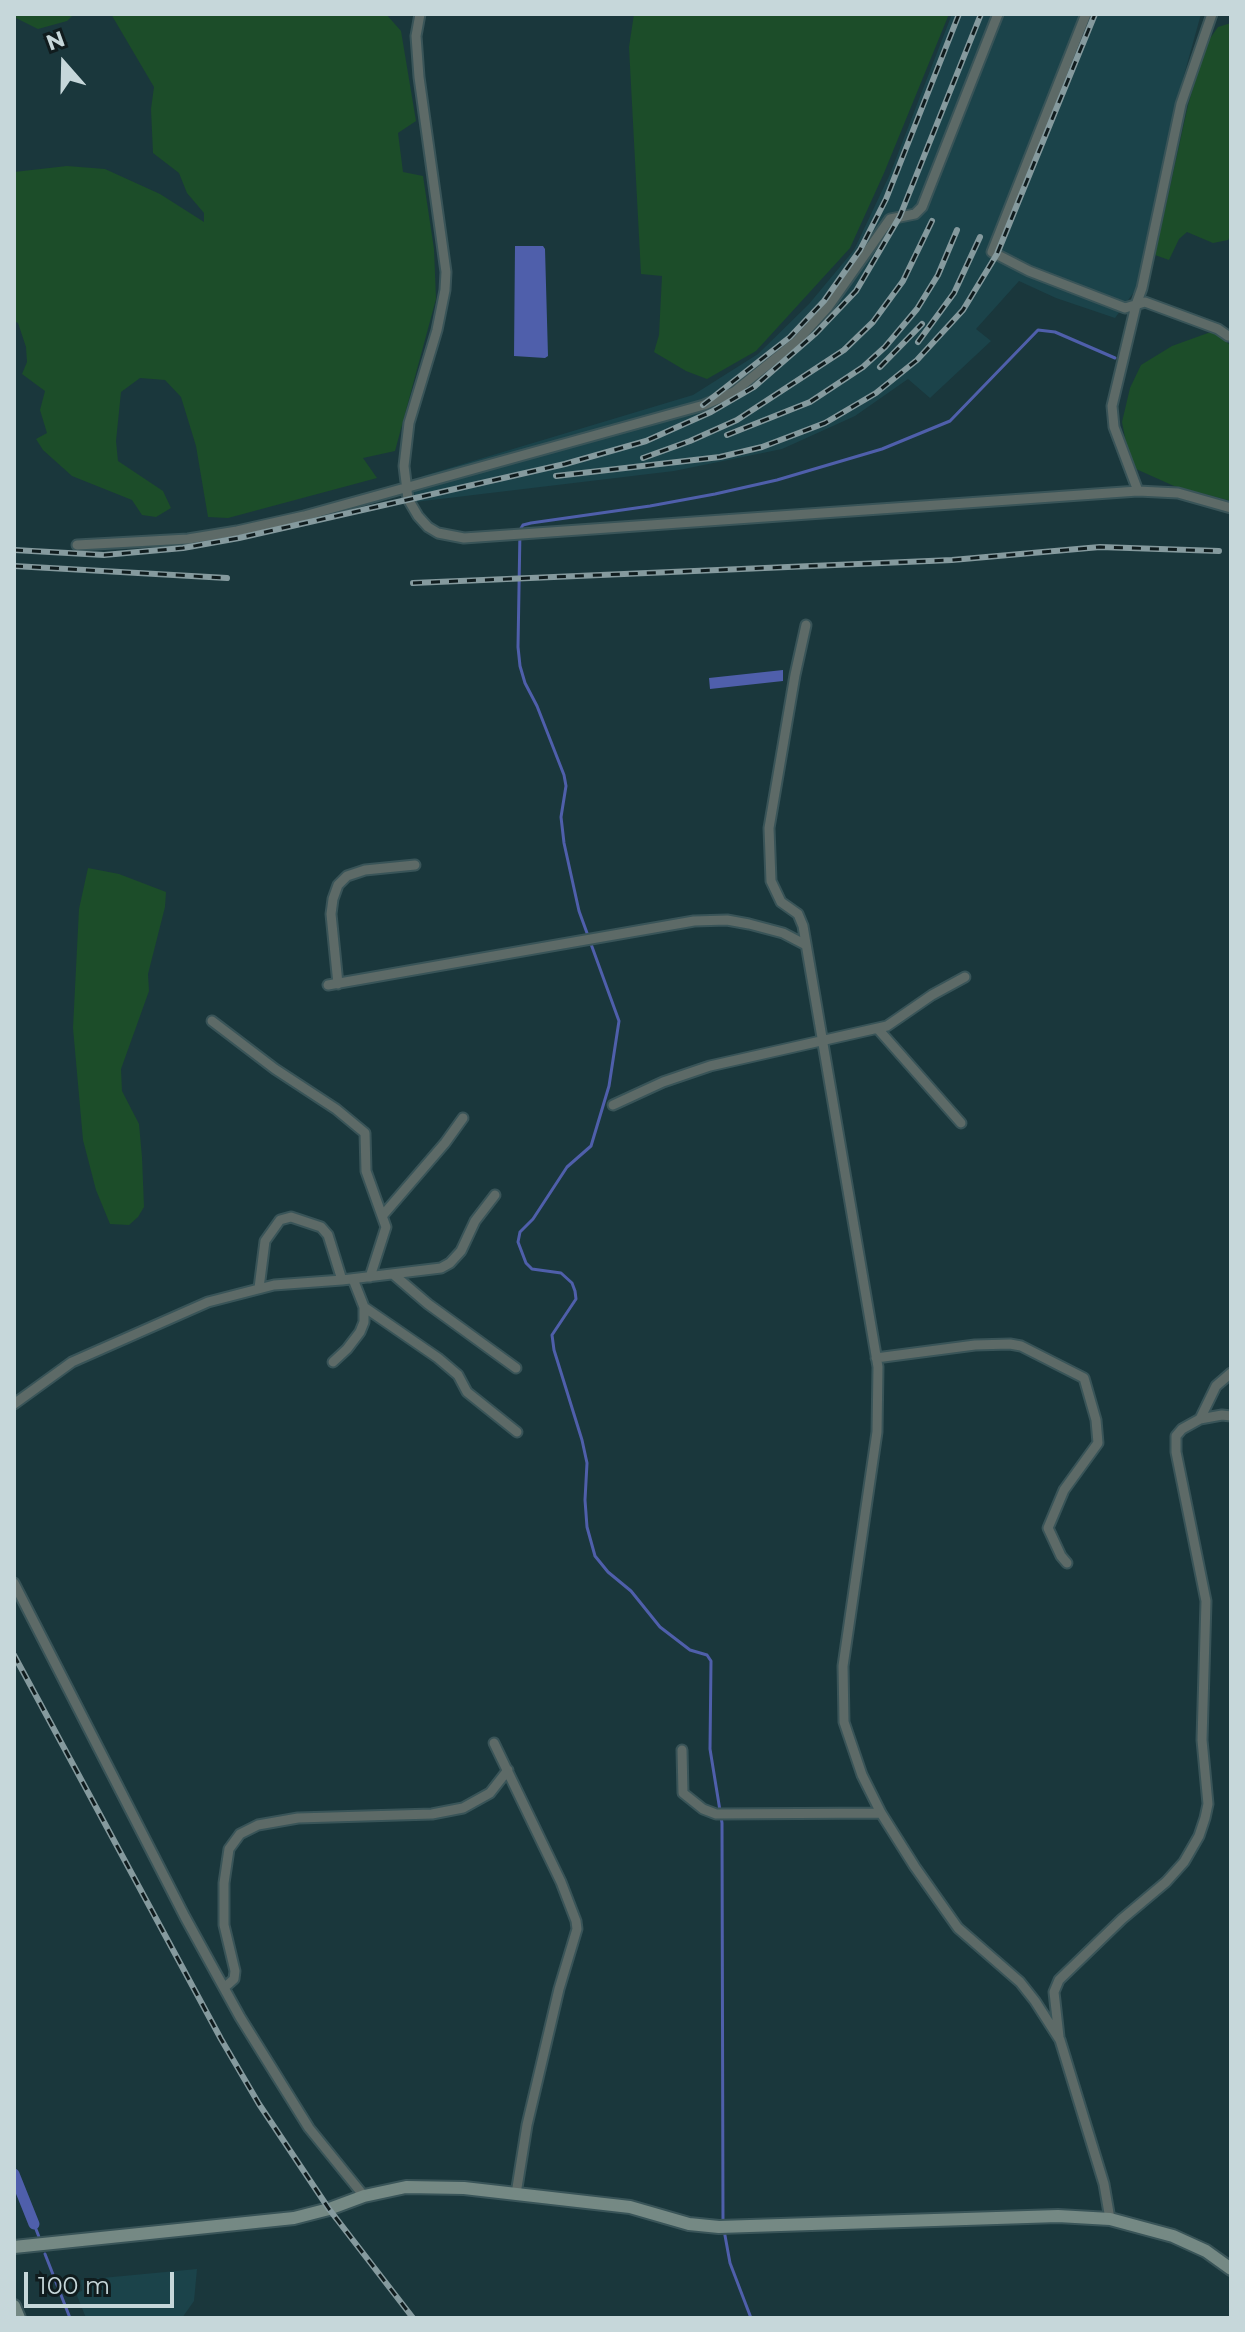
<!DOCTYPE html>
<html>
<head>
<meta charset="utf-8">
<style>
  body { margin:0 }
  #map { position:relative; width:1245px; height:2332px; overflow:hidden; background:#1a373c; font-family:Montserrat,sans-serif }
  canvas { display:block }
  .frame { position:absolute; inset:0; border:16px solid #c6d7da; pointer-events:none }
  .north { position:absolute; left:24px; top:24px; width:80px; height:80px; -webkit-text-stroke:6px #101c1e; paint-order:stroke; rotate:340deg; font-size:22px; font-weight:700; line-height:32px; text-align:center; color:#c6d7da }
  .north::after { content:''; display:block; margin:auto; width:28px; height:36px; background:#c6d7da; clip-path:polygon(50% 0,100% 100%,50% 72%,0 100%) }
  .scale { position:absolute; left:24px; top:2272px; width:150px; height:36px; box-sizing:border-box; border:4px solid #c6d7da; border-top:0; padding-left:10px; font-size:24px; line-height:28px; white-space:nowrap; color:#c6d7da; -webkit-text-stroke:6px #101c1e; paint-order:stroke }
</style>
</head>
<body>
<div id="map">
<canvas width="1245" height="2332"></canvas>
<div class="frame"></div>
<div class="north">N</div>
<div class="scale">100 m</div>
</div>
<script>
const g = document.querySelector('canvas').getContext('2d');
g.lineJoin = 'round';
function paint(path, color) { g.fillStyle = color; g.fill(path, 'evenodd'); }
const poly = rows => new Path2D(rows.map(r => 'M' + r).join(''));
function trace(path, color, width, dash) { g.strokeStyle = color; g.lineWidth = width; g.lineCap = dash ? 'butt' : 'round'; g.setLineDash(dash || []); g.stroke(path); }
paint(poly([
  [952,14,1201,14,1176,104,1137,288,1115,318,1056,298,1019,281,976,329,991,341,930,398,908,379,855,416,782,449,674,471,415,502,414,492,423,476,693,395,758,354,809,304,854,250,890,174],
  [197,2269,194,2301,182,2318,86,2318,76,2293,82,2291,81,2280]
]), '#1b434a');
paint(poly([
  [14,14,74,14,67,21,38,29,14,17],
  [111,14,386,14,401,31,416,121,398,133,403,172,423,176,434,249,436,299,395,451,363,458,377,478,228,518,208,517,196,446,181,397,165,380,140,378,121,392,116,441,118,461,163,491,171,508,156,517,142,515,132,500,72,476,43,450,36,439,47,433,40,410,45,391,22,374,27,362,26,347,18,323,14,321,14,172,67,166,105,169,160,194,204,222,204,213,187,193,179,173,153,153,151,109,154,87],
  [634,14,949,14,884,173,850,248,756,351,707,379,686,371,654,352,659,335,662,276,641,274,629,47],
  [1231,23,1231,234,1228,240,1213,243,1187,232,1179,239,1169,260,1155,255,1188,105,1206,44,1218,27],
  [1208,333,1217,333,1231,346,1231,501,1174,486,1136,469,1127,448,1122,422,1130,388,1141,365,1172,346],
  [88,868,119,874,166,892,165,907,148,974,149,991,121,1069,122,1091,139,1124,142,1157,144,1207,138,1217,129,1225,110,1224,96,1190,83,1140,73,1028,79,909]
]), '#1c4d29');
paint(poly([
  [515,246,543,246,545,249,548,356,545,358,514,356],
  [783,670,783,681,710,689,709,678]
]), '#4f5fab');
trace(poly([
  [723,2223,722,1823,710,1749,711,1661,707,1655,690,1650,660,1627,631,1591,608,1572,595,1556,587,1527,585,1500,587,1463,582,1440,554,1350,552,1335,576,1299,575,1291,572,1283,561,1273,532,1269,526,1263,518,1242,520,1232,533,1219,567,1167,591,1146,609,1086,619,1021,579,911,564,843,561,817,566,786,564,775,537,706,525,683,520,666,518,647,520,530,523,525,531,523,650,506,715,494,777,480,882,449,950,421,1038,330,1055,332,1115,358],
  [34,2224,39,2237],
  [724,2230,730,2263,751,2318],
  [45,2254,70,2318]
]), '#4f5fab', 3);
trace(poly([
  [14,2174,34,2224]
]), '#4f5fab', 11);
const street = poly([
  [420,14,416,36,419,77,446,272,445,290,437,330,409,423,404,466,408,499,418,516,428,527,438,533,464,538,1138,491,1178,493,1231,508],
  [1086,14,992,252,1029,271,1125,308,1145,302,1218,329,1228,336],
  [1138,491,1114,427,1112,406,1136,305,1142,288,1181,104,1212,14],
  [77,545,188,539,237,531,304,516,704,405,734,392,797,341,828,307,890,219,915,214,922,207,998,14],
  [806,625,795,675,769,828,771,881,781,902,798,914,803,926,878,1367,877,1432,843,1666,844,1722,862,1775,881,1813,915,1867,958,1928,1020,1982,1035,2001,1060,2040,1104,2184,1110,2219],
  [338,984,331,914,333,899,338,885,347,876,365,870,415,865],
  [328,985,694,921,727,920,749,924,783,933,806,945],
  [212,1021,275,1069,336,1109,365,1133,366,1171,386,1227,370,1277],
  [878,1029,961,1123],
  [613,1105,663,1082,710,1066,887,1026,932,995,965,977],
  [383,1215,445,1143,463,1118],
  [393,1274,428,1304,516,1368],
  [259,1288,265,1241,280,1220,291,1217,321,1227,328,1235,342,1280],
  [364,1307,438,1358,458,1375,467,1392,517,1432],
  [876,1358,975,1345,1010,1344,1021,1346,1084,1378,1096,1420,1098,1443,1064,1490,1048,1528,1061,1556,1067,1563],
  [333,1362,347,1349,360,1332,364,1322,364,1307,353,1279],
  [14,1404,72,1362,208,1302,274,1285,342,1280,441,1268,450,1263,461,1251,475,1221,495,1195],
  [1200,1419,1216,1386,1231,1373],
  [14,1583,185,1917,240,2017,309,2128,364,2196],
  [494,1743,561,1882,576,1921,577,1929,559,1989,527,2125,516,2194],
  [682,1750,683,1793,703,1809,716,1814,881,1813],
  [224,1988,234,1979,235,1971,224,1925,224,1883,229,1849,240,1834,258,1825,298,1818,432,1814,463,1808,490,1793,508,1770],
  [1059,2037,1054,1992,1059,1980,1122,1919,1166,1882,1184,1862,1199,1836,1205,1818,1208,1804,1202,1740,1206,1601,1176,1452,1176,1436,1182,1429,1200,1419,1222,1415,1231,1416]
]);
const secondary = poly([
  [14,2247,294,2218,329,2209,364,2196,406,2187,464,2188,630,2207,689,2224,719,2227,1058,2216,1110,2219,1173,2236,1206,2251,1231,2269],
  [14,2306,19,2318]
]);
trace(street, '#395458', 13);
trace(secondary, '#395458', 16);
trace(street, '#5d6a67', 9);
trace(secondary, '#758984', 12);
const rail = poly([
  [918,342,954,293,980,237],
  [880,367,922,324],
  [703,405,790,337,824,301,860,250,886,199,959,14],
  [727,435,810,402,863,367,885,347,917,309,938,275,957,230],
  [643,458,690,441,737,420,844,350,873,322,903,281,932,221],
  [556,476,720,457,762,447,825,423,876,393,917,360,963,310,997,254,1095,14],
  [14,550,104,555,183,548,239,538,565,464,646,441,711,412,754,387,816,333,856,291,900,216,981,14],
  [14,566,227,578],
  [413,583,952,560,1100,547,1219,551],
  [14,1655,221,2039,259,2104,329,2209,413,2318]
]);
trace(rail, '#859a9e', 6);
trace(rail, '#101c1e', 3, [9]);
</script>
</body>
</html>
